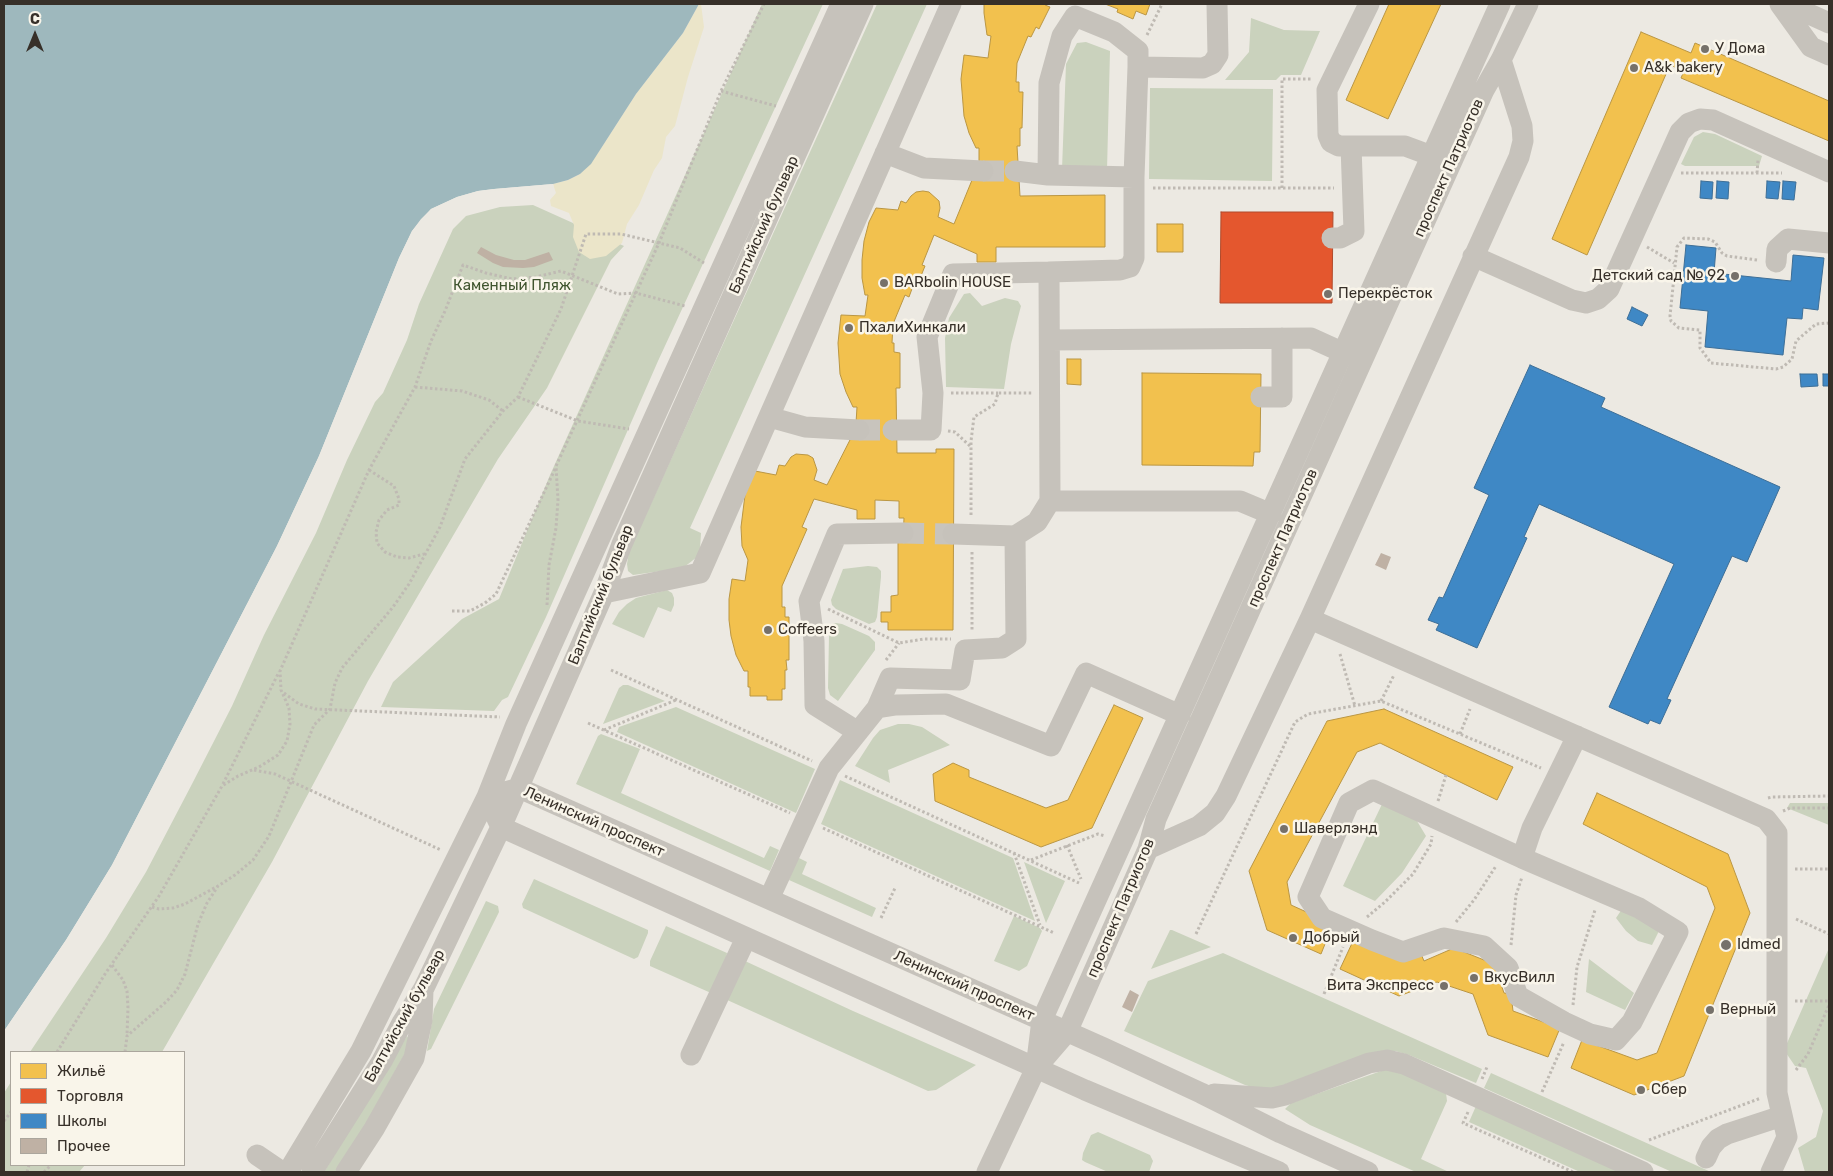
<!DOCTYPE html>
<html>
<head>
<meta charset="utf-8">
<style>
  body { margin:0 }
  #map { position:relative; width:1833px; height:1176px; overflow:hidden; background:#ece9e2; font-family:Rubik,sans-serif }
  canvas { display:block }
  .frame { position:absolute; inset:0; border:5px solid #373029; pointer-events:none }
  .legend { position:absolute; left:10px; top:1051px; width:175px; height:115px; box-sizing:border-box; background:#f9f5ea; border:1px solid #aba69d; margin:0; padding:6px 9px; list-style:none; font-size:15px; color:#373029 }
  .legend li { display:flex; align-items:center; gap:10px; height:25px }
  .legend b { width:25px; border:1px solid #aba69d }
  .north { position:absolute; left:10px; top:10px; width:50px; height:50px; -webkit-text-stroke:4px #f9f5ea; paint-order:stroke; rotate:0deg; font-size:14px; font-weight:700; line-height:20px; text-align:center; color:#373029 }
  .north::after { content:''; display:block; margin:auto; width:18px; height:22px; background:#373029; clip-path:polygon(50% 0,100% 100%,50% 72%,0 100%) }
</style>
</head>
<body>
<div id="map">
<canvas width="1833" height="1176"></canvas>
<div class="frame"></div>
<ul class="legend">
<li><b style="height:14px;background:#f2c14e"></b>Жильё</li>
<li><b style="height:14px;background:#e4572e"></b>Торговля</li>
<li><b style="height:14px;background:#3f88c5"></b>Школы</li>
<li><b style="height:14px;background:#bfb1a4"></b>Прочее</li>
</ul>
<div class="north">С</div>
</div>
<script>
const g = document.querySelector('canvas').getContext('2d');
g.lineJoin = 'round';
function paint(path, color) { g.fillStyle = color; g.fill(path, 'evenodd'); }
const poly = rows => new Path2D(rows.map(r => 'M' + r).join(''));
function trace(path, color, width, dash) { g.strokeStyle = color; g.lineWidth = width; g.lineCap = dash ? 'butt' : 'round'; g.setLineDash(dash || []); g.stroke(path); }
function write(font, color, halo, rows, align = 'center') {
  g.font = font + ' Rubik,sans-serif'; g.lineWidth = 5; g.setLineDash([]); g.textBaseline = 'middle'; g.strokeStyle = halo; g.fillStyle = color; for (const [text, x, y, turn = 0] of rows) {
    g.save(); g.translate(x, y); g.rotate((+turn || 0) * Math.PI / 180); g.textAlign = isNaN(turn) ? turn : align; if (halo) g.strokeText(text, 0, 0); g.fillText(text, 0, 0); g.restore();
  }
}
paint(poly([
  [762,4,823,4,658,361,546,617,508,697,502,700,494,711,381,707,393,682,462,619,499,599,550,475],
  [877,4,927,4,690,528,701,533,700,549,697,557,683,568,633,575,628,571,627,564,629,552],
  [1251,18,1284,30,1320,31,1301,75,1281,75,1276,80,1225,80,1249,52],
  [1086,42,1110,51,1107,170,1062,169,1066,64,1077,43],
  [1150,88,1273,89,1272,181,1149,179],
  [1703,132,1715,134,1762,156,1759,166,1685,166,1681,164,1694,137],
  [533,205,624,246,611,260,547,388,498,459,368,681,272,862,162,1052,30,1052,106,938,146,872,192,784,232,706,264,635,316,533,347,460,375,402,383,393,407,340,419,304,453,229,466,216,500,207],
  [970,293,982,306,1005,298,1018,301,1021,306,1011,344,1004,389,946,387,945,338,949,318,964,294],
  [868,566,877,567,881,571,881,577,877,617,875,622,869,624,836,609,832,605,831,600,843,569],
  [667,590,672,593,674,598,674,605,671,612,658,607,644,638,612,624,619,612,627,604,636,598],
  [836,623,842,624,869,636,875,642,875,650,838,701,830,695,828,688,829,636,832,624],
  [623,685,628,685,665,701,603,724,619,688],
  [676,707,815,769,796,813,617,732,619,727],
  [898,724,909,724,922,727,950,745,888,770,890,783,855,766,873,738,880,730],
  [601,734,640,749,621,793,764,858,770,846,779,850,770,871,576,784,598,736],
  [840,780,1013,858,1035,921,821,824],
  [1383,802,1414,816,1426,836,1402,873,1375,901,1343,886],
  [1790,803,1829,803,1829,825,1787,808],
  [797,857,807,862,802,874,876,908,872,917,789,880],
  [1024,862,1065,881,1046,923],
  [534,879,648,930,648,933,638,957,634,959,523,908,522,904],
  [486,901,498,906,499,912,431,1049,427,1051,434,1009],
  [1622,909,1661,927,1652,945,1638,941,1626,931,1616,918],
  [1014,916,1040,928,1042,931,1027,966,1019,971,994,961],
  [666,926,727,953,726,960,711,993,650,966,650,961],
  [1170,930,1172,930,1211,947,1151,969],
  [1829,948,1829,1172,1805,1172,1798,1148,1816,1137,1823,1111,1806,1068,1795,1066,1784,1050],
  [1223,953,1482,1069,1476,1083,1409,1055,1395,1051,1380,1051,1272,1089,1259,1089,1245,1085,1124,1031,1148,981],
  [1589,959,1634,993,1625,1010,1586,992],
  [745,961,853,1011,976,1065,936,1090,928,1091,725,999],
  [407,1036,409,1039,408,1048,365,1125,335,1172,324,1172],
  [1384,1070,1395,1070,1446,1093,1447,1101,1421,1159,1449,1172,1416,1172,1310,1125,1285,1109,1291,1103],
  [1491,1073,1711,1172,1672,1172,1484,1088],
  [11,1082,11,1165,85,1165,79,1172,4,1172,4,1093],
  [1476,1106,1623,1172,1580,1172,1469,1122],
  [1098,1132,1150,1155,1153,1161,1149,1172,1108,1172,1085,1162,1082,1160,1083,1153,1091,1135]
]), '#cad2bd');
paint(poly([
  [699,4,701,4,704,27,688,77,675,126,666,137,662,158,654,170,639,205,627,224,622,243,606,256,590,259,579,252,573,237,574,225,569,213,551,206,550,200,556,193,553,184,568,180,580,174,598,153,636,94,683,33]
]), '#ebe5c9');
paint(poly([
  [4,4,699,4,683,33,636,94,591,164,580,174,568,180,553,184,494,189,478,191,457,197,431,209,412,231,399,258,319,456,277,546,112,865,66,940,4,1031]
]), '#9eb8bd');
paint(poly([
  [553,184,554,187,494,191,478,193,458,199,432,211,423,221,414,232,402,259,321,457,279,547,114,866,68,941,18,1015,4,1033,4,1031,66,940,112,865,277,546,319,456,399,258,412,231,421,219,431,209,457,197,478,191,494,189]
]), '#ece9e2');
const homes = poly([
  [984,4,1046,4,1045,5,1050,7,1039,29,1036,27,1031,37,1028,36,1017,63,1016,82,1019,82,1019,92,1023,92,1022,128,1020,128,1020,146,1017,146,1020,196,1105,195,1105,247,996,247,996,262,977,262,977,254,934,235,922,265,925,266,916,288,913,286,909,297,905,295,893,324,892,343,894,343,894,352,900,353,900,388,896,388,897,453,936,453,936,449,954,449,953,630,888,630,888,622,881,622,881,612,891,612,891,596,898,595,898,540,903,540,904,518,899,518,899,501,875,500,875,519,857,519,857,510,814,499,802,527,807,529,782,586,782,607,785,607,785,617,789,617,789,660,786,660,787,670,785,670,785,689,782,689,782,700,767,700,767,696,750,696,750,687,748,687,748,671,744,671,736,655,731,636,729,620,729,599,732,579,745,581,748,560,742,546,741,527,745,495,755,471,776,475,779,465,785,466,791,457,796,454,808,455,813,458,817,470,814,480,827,485,853,434,856,423,857,407,853,407,846,392,840,374,838,343,840,324,841,315,865,316,868,295,865,295,862,278,862,260,864,241,869,222,876,208,898,210,901,201,906,203,911,196,916,192,923,191,929,192,939,201,940,208,938,217,954,224,979,163,979,148,976,148,969,133,964,116,961,79,964,55,988,58,991,36,987,35,984,13,984,4],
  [1105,4,1150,4,1146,15,1136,11,1133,19,1117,12,1118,9,1105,4],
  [1389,4,1441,4,1388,119,1346,100,1389,4],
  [1641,32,1691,53,1695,43,1829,101,1829,141,1681,78,1684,71,1670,65,1587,255,1552,239,1641,32],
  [1157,224,1183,224,1183,252,1157,252,1157,224],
  [1067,359,1081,359,1081,385,1067,384,1067,359],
  [1142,373,1261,374,1260,452,1254,452,1253,466,1142,465,1142,373],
  [1114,705,1143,718,1092,828,1041,847,935,801,933,774,953,763,969,770,969,777,1046,808,1068,800,1114,705],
  [1384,709,1513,767,1497,800,1380,743,1357,752,1287,882,1291,905,1333,924,1321,954,1267,930,1249,871,1327,721,1384,709],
  [1597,793,1728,854,1750,913,1684,1076,1634,1095,1571,1068,1582,1040,1637,1060,1657,1053,1715,908,1707,887,1583,824,1597,793],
  [1354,939,1421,954,1424,961,1454,948,1494,964,1504,993,1511,994,1513,1011,1560,1028,1548,1057,1488,1035,1473,994,1437,982,1399,996,1340,969,1354,939]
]);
paint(homes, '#f2c14e');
trace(homes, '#ba9643', 1);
const shops = poly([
  [1221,212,1333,212,1332,303,1220,303,1221,212]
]);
paint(shops, '#e4572e');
trace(shops, '#b04b2c', 1);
const schools = poly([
  [1701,181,1713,182,1712,199,1700,198,1701,181],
  [1717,181,1729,182,1728,199,1716,198,1717,181],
  [1767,181,1780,182,1778,199,1766,198,1767,181],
  [1783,181,1796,182,1794,200,1782,199,1783,181],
  [1686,245,1716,248,1714,273,1791,281,1793,255,1824,258,1818,310,1803,308,1802,319,1787,318,1783,355,1705,347,1708,311,1680,308,1686,245],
  [1632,307,1648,315,1642,326,1627,319,1632,307],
  [1530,365,1605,398,1601,407,1780,487,1747,562,1732,556,1667,699,1671,700,1660,724,1650,720,1648,724,1609,707,1674,564,1539,504,1524,537,1527,538,1477,648,1436,630,1439,624,1428,620,1439,597,1443,598,1489,495,1474,488,1530,365],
  [1800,374,1817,374,1818,386,1801,387,1800,374],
  [1823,374,1829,374,1829,386,1823,386,1823,374]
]);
paint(schools, '#3f88c5');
trace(schools, '#3d6e96', 1);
paint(poly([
  [481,247,496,255,514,260,525,260,549,252,553,260,534,267,523,268,503,267,493,263,477,253],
  [1381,553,1391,557,1386,570,1375,565],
  [1130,990,1139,995,1132,1012,1122,1007]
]), '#bfb1a4');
trace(poly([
  [983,171,1015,171],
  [859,430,893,430],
  [903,533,953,534]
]), '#c8c4bd', 21, [21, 11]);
trace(poly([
  [1147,35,1162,4],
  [721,91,776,106],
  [1681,173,1782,173],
  [1757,173,1758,160],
  [1153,188,1334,188],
  [1282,188,1282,79,1312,79],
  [1647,247,1674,263],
  [1757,260,1727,256,1722,253,1715,242,1708,239,1684,238,1677,247,1670,316,1671,321,1679,328,1700,330,1700,348,1711,363,1776,369,1783,367,1792,359,1796,341,1816,324,1829,323],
  [415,387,462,391,489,400,503,411],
  [951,393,998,393],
  [518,397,578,421,629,429],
  [948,431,955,432,971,447],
  [369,470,394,486,399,499,399,505,387,510,379,520,376,532,377,543,385,552,397,557,409,558,424,554],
  [971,515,971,441,974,417,995,404,998,393,1032,393],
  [972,552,972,630],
  [547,605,549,565,556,528,558,500,556,466,659,243,721,91,764,4],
  [828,609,899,643,924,639,951,639],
  [452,611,470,611,485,603,496,594,556,467],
  [1340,654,1355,706],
  [886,660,899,643],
  [611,670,812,761],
  [284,693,299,704,315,709,500,717],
  [1381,701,1394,675],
  [588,723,790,813],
  [604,730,676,700],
  [1460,734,1470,709],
  [254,770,275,774,441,850],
  [845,776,1079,883],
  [223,784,279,672],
  [1768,798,1772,797,1829,796],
  [1438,801,1446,775],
  [1783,811,1790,808,1829,808],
  [823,828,1054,933],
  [1067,845,1081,879],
  [1014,853,1040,925],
  [1031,860,1098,834,1105,836],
  [1795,869,1829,869],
  [152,907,159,909,173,908,185,904,218,886],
  [1367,917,1385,902,1413,874,1431,844,1432,836],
  [881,918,895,888],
  [1796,919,1829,934],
  [1456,922,1474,900,1496,866],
  [1196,934,1295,722,1308,714,1381,701,1541,768],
  [1511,945,1516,895,1522,877],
  [112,965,123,980,127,991,128,1008,127,1035],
  [1324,994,1343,947],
  [1795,1001,1829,1001],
  [1573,1005,1577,967,1595,910],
  [57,1052,105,974,159,896,222,786,238,776,259,767,278,755,287,741,290,724,289,708,281,690,280,671,369,470,415,387,431,341,445,311,463,265,486,273,512,279,536,277,561,271,618,294,636,293,685,306],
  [125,1052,127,1036,166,1002,177,990,185,974,198,924,207,903,218,886,235,875,253,860,269,836,314,725,330,709,335,683,342,668,393,607,409,584,440,527,465,459,503,411,518,397,561,309,586,234,621,234,659,243,680,248,704,263],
  [1796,1070,1808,1054,1829,1005],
  [1482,1079,1487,1067],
  [1542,1092,1564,1042],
  [1468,1112,1463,1123,1573,1172],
  [4,1121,11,1112],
  [1649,1140,1761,1098],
  [27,1172,29,1165],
  [44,1172,51,1165]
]), '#bfbab3', 3, [2.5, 2.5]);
trace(poly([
  [1217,4,1218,55,1212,64,1203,68,1138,67,1134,177,1134,258,1130,267,1120,270,1049,272,1050,501,1240,501,1271,514],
  [1369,4,1327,90,1328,135,1331,142,1339,146,1405,146,1432,156],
  [1780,4,1811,47,1829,55],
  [1787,4,1829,23],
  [885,153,924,168,983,171],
  [1015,171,1048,175],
  [1134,177,1048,175,1049,83,1062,36,1075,16,1114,32,1138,51,1138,67],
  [1332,238,1340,238,1354,231,1351,146],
  [1473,256,1572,300,1586,303,1598,299,1609,289,1680,132,1689,123,1700,119,1713,120,1829,172],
  [1776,262,1777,249,1788,239,1829,243],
  [1050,340,1311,338,1344,353],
  [1261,397,1282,397,1282,338],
  [769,417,805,427,859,430],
  [893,430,931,430,933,393,927,337,953,274,1049,272],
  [953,534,1015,536],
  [604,593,700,573,951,4],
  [1310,619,1766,819,1777,833,1777,1093,1787,1137,1771,1172],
  [877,708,890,678,960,680,965,650,1002,648,1016,639,1015,536,1037,522,1050,501],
  [858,732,815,705,814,641,809,601,837,534,903,533],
  [1148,849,1199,826,1215,813,1226,796,1310,619,1519,157,1523,141,1522,126,1501,60],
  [1522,858,1639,908,1678,932,1632,1022,1616,1040,1590,1034,1564,1022,1518,996,1508,968,1484,946,1444,938,1403,952,1372,940,1322,918,1308,897,1349,803,1373,790,1522,858,1532,828,1577,736],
  [769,899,829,768,877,708,896,705,946,704,1051,746,1086,673,1180,715],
  [691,1055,746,938],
  [1036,1068,1042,1020,1500,4],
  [1214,1094,1272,1098,1285,1095,1369,1063,1387,1060,1404,1064,1643,1172],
  [257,1155,282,1172],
  [1706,1158,1711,1147,1718,1139,1727,1134,1782,1116],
  [288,1172,361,1051,487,797,516,724,841,4],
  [312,1172,382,1061,402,1023,423,990,501,827,604,593,622,544,863,4],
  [346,1172,374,1129,414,1058,422,1020,423,990],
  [987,1172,1036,1068,1067,1032,1148,849,1156,819,1484,90,1501,60,1528,4],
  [1279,1172,1085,1090,501,827,487,797,519,788,1104,1048,1201,1093,1281,1133,1368,1172]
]), '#c6c2bb', 21);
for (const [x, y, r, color] of [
  [1705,49,5,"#76716a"],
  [1634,68,5,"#76716a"],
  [1735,276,5,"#76716a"],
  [884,283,5,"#76716a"],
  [1328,294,5,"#76716a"],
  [849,328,5,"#76716a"],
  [768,630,5,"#76716a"],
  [1284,829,5,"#76716a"],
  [1293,938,5,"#76716a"],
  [1726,945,6,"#76716a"],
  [1474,978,5,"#76716a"],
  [1444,986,5,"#76716a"],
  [1710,1010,5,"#76716a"],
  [1641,1090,5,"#76716a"]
]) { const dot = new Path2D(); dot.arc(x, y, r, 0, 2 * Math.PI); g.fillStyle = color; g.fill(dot); trace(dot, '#f9f5ea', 2); }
write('15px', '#373029', '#f9f5ea', [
  ["У Дома",1715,49],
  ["A&k bakery",1644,68],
  ["Детский сад № 92",1725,276,"right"],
  ["BARbolin HOUSE",894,283],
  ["Перекрёсток",1338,294],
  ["ПхалиХинкали",859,328],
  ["Coffeers",778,630],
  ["Шаверлэнд",1294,829],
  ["Добрый",1303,938],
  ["Idmed",1737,945],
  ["ВкусВилл",1484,978],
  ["Вита Экспресс",1434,986,"right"],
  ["Верный",1720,1010],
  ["Сбер",1651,1090]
], 'left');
write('15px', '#373029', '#f9f5ea', [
  ["проспект Патриотов",1449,168,-66],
  ["Балтийский бульвар",764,225,-66],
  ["проспект Патриотов",1283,538,-66],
  ["Балтийский бульвар",601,595,-68],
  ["Ленинский проспект",594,822,24],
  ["проспект Патриотов",1121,908,-67],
  ["Ленинский проспект",964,986,24],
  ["Балтийский бульвар",405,1016,-61]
]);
write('15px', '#3f542e', '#f9f5ea', [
  ["Каменный Пляж",512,286]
]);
</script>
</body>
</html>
